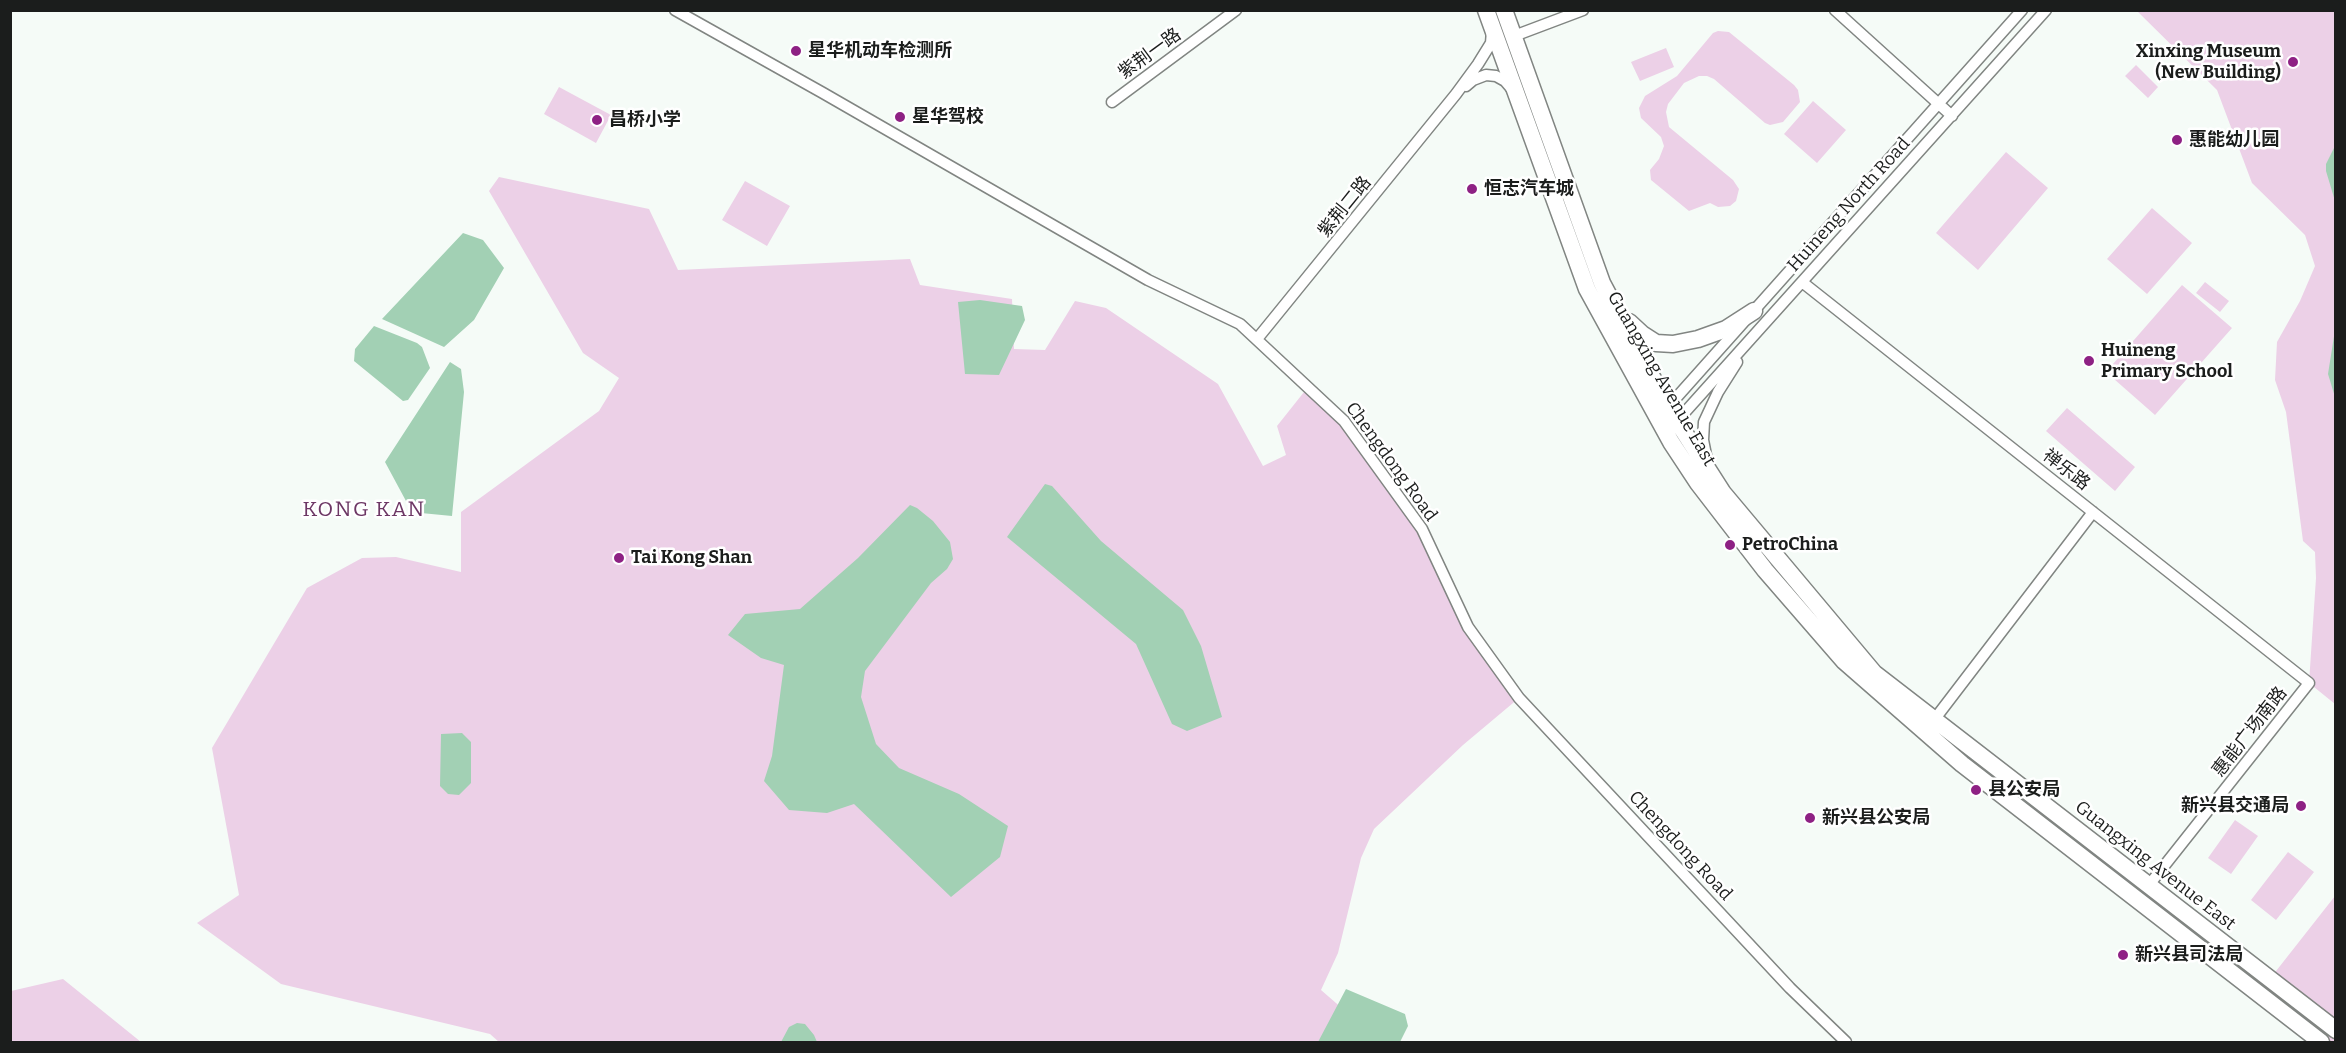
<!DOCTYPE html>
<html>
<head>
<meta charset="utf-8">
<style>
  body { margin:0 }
  #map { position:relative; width:2346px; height:1053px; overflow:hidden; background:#f5fbf7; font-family:Bitter,serif }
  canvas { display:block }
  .frame { position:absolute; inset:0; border:12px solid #1b1d1c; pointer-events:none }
</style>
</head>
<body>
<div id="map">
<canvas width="2346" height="1053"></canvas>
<div class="frame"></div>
</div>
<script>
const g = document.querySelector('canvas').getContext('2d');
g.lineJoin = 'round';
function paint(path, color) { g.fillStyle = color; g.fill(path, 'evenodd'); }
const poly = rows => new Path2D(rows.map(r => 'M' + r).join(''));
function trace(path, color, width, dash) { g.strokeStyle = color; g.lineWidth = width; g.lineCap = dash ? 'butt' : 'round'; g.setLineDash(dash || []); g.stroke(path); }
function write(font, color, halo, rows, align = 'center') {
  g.font = font + ' Bitter,"Noto Sans SC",serif'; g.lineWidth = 5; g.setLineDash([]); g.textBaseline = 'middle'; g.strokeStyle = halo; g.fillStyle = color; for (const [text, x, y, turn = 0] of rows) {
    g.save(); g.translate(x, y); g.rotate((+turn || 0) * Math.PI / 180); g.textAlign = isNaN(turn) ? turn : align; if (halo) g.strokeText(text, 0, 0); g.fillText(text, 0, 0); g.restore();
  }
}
paint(poly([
  [2137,11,2335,11,2335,704,2309,683,2316,578,2315,552,2303,541,2286,412,2275,380,2277,342,2300,301,2315,266,2305,235,2252,183,2217,90],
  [1718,31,1729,32,1794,85,1798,90,1800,102,1783,122,1770,125,1765,123,1714,79,1707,76,1699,76,1684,83,1668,104,1666,112,1669,127,1733,180,1739,189,1736,201,1730,206,1718,207,1710,203,1689,211,1651,180,1650,170,1659,159,1664,146,1661,137,1641,118,1639,108,1645,96,1677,76,1713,33],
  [1666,48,1674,67,1640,81,1631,62],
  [2136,65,2158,87,2148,98,2125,76],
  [559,87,611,115,596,143,544,114],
  [1813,101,1846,130,1817,163,1784,134],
  [2006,152,2048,188,1978,270,1936,233],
  [499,177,649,209,678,270,910,259,920,285,1012,299,1014,349,1045,350,1075,301,1106,308,1218,384,1263,466,1286,455,1277,426,1308,387,1344,421,1422,529,1468,627,1519,698,1463,745,1374,829,1361,858,1338,953,1321,990,1381,1042,499,1042,490,1034,281,984,197,923,239,895,212,748,307,588,362,558,396,557,461,572,461,512,599,411,619,378,583,353,489,191],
  [745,181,790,206,767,246,722,220],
  [2152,208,2192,243,2147,294,2107,259],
  [2205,282,2229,301,2220,312,2196,293],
  [2182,285,2232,328,2155,415,2106,372],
  [2067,408,2135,467,2115,491,2046,431],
  [2235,820,2258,836,2231,874,2208,858],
  [2288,852,2314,872,2276,920,2251,900],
  [2335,896,2335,1042,2321,1042,2258,994],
  [63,979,141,1042,11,1042,11,991]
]), '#ecd0e7');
paint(poly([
  [2335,146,2336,146,2335,201,2326,171,2326,164],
  [463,233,483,240,504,268,474,320,444,347,382,319],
  [980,300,1022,306,1025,320,999,375,965,374,958,302],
  [374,326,417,343,422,347,430,368,408,400,403,401,354,361,355,349],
  [2335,330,2335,397,2328,374],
  [450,362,461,369,464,392,452,516,421,513,406,501,385,462],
  [1045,484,1052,486,1101,541,1183,610,1201,646,1222,717,1187,731,1172,724,1136,644,1007,537],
  [910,505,917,508,933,521,950,542,953,559,947,569,931,583,865,671,861,697,876,744,899,768,959,794,1008,826,1000,857,951,897,854,804,827,813,789,810,764,781,772,756,784,665,761,658,728,635,745,614,800,609,858,558],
  [462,733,471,742,471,783,459,795,448,794,440,786,441,734],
  [1346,989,1405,1014,1408,1026,1400,1042,1318,1042],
  [797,1023,805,1024,814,1035,817,1042,781,1042,789,1027]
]), '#a2d0b4');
const minor = poly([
  [675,10,823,93,1148,280,1240,324,1344,421,1422,529,1468,627,1519,698,1790,988,1846,1042],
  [1835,10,1952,116],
  [1514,36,1583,10],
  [1466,86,1473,80,1486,75,1496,76,1505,81,1511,88],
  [1112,102,1236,10],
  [1802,282,2309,683,2149,885],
  [1257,339,1456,94,1478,64,1491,43,1492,31],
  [1668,407,2022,10],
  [1677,421,2046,10],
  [1707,460,1703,440,1704,422,1718,392,1737,362],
  [1934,720,2093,512]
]);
const highway = poly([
  [1486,10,1587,289,1671,442,1698,483,1765,570,1844,661,1962,764,2321,1042],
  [1504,10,1602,283,1668,407,1723,493,1874,673,2336,1030],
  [1629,322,1642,334,1656,343,1673,344,1698,339,1726,329,1754,311]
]);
trace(minor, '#818582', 13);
trace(highway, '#818582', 19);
trace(minor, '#fff', 10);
trace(highway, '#fff', 16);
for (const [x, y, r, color] of [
  [796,51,6,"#8e2184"],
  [2293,62,6,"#8e2184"],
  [900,117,6,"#8e2184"],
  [597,120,6,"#8e2184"],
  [2177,140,6,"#8e2184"],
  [1472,189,6,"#8e2184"],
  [2089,361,6,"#8e2184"],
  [1730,545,6,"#8e2184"],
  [619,558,6,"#8e2184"],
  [1976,790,6,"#8e2184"],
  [2301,806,6,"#8e2184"],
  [1810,818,6,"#8e2184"],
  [2123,955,6,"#8e2184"]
]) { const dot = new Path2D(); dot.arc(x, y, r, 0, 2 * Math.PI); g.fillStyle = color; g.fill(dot); trace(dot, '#fff', 2); }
write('bold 18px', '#1b1d1c', '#fff', [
  ["星华机动车检测所",808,51],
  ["Xinxing Museum",2281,52,"right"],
  ["(New Building)",2281,73,"right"],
  ["星华驾校",912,117],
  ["昌桥小学",609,120],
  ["惠能幼儿园",2189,140],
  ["恒志汽车城",1484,189],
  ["Huineng",2101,351],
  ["Primary School",2101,372],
  ["PetroChina",1742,545],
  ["Tai Kong Shan",631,558],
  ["县公安局",1988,790],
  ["新兴县交通局",2289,806,"right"],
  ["新兴县公安局",1822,818],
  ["新兴县司法局",2135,955]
], 'left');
write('18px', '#1b1d1c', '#fff', [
  ["紫荆一路",1150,54,-36],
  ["Huineng North Road",1849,205,-48],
  ["紫荆二路",1345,207,-51],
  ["Guangxing Avenue East",1661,379,60],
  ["Chengdong Road",1391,462,54],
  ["禅乐路",2066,470,38],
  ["惠能广场南路",2250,732,-52],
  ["Chengdong Road",1680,846,47],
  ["Guangxing Avenue East",2155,866,38]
]);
g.letterSpacing = '1.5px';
write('21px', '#6d3765', '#fff', [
  ["KONG KAN",364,510]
]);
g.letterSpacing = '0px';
</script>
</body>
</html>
